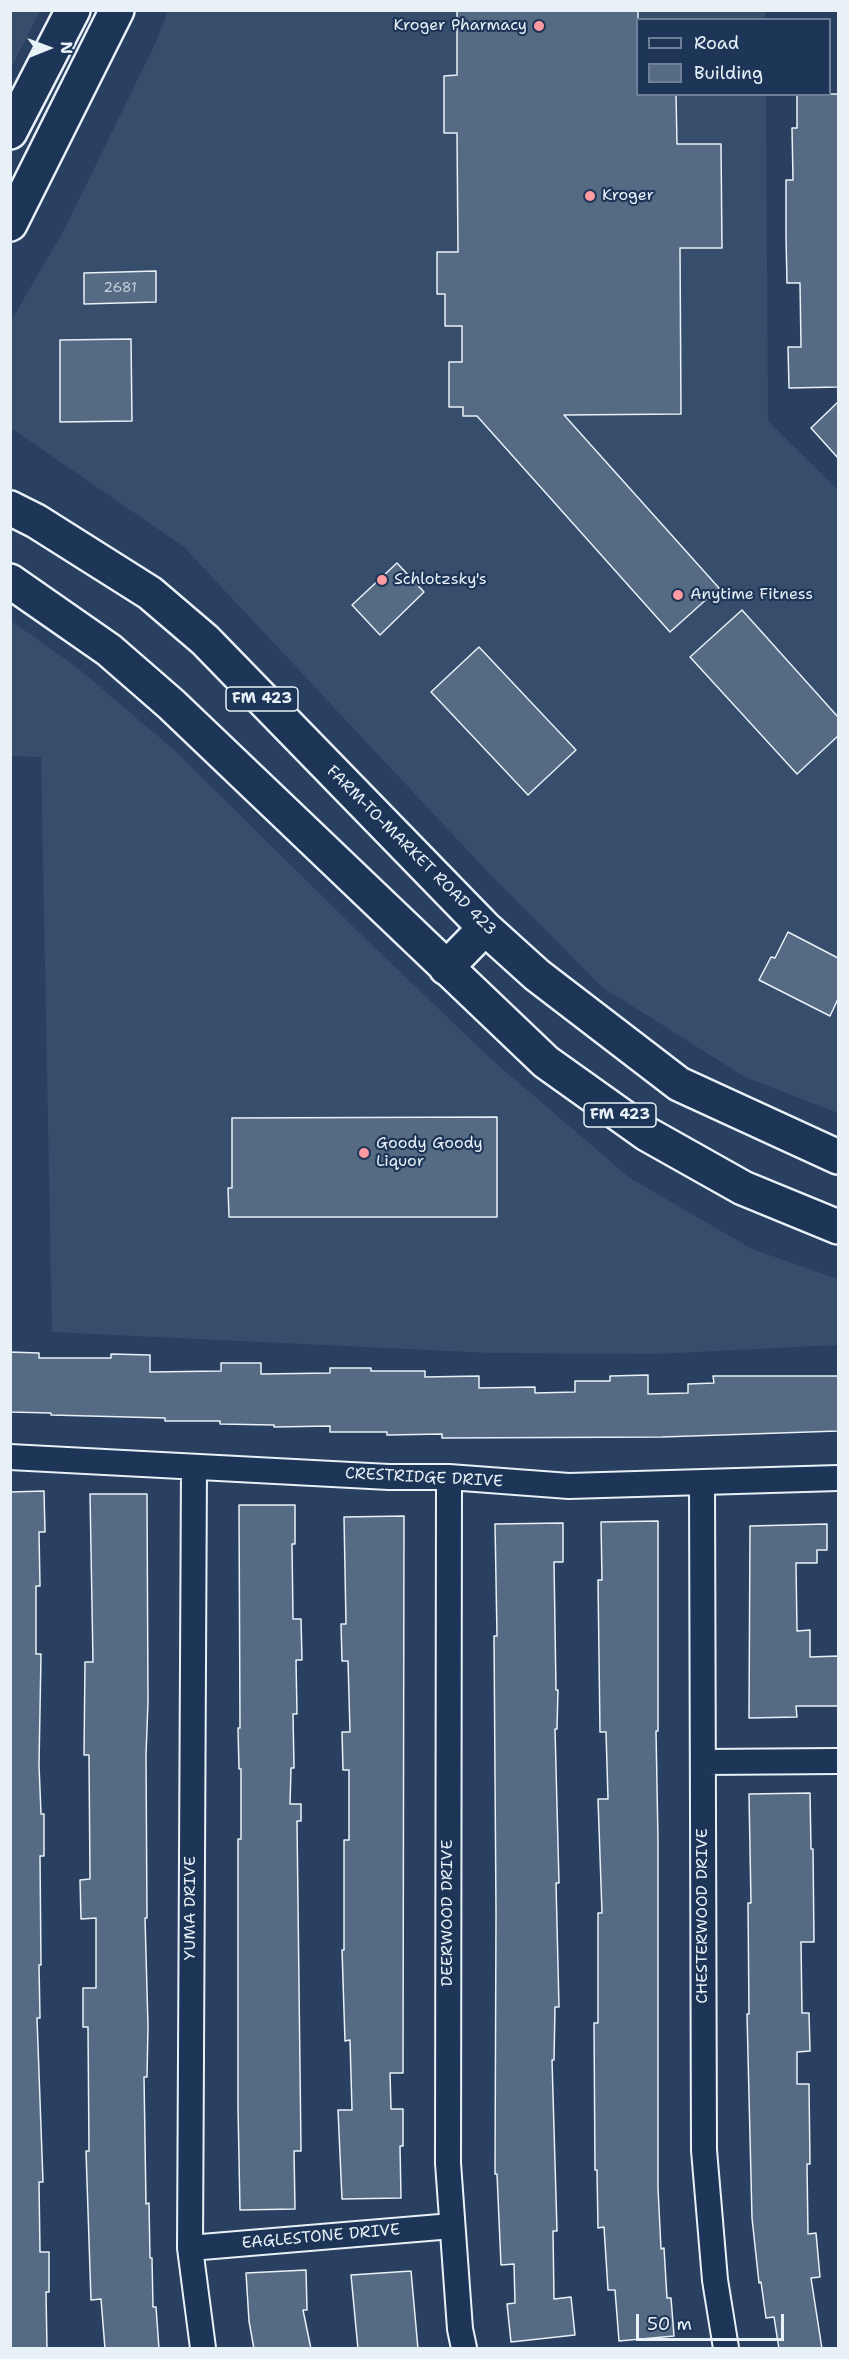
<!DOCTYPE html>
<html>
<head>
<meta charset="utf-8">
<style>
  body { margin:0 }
  #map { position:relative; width:849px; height:2359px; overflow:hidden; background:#294061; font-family:"Shantell Sans",sans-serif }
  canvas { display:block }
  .frame { position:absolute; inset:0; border:12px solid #e8f1f8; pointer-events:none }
  .legend { position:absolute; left:636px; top:18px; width:195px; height:78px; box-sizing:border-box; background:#1d3557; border:2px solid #6e8097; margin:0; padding:8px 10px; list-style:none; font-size:18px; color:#e8f1f8 }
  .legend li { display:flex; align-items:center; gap:12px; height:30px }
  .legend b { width:30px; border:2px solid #6e8097 }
  .north { position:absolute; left:18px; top:18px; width:60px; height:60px; -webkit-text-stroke:4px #1d3557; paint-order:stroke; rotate:89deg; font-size:16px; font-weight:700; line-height:24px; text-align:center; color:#e8f1f8 }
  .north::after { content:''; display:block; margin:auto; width:21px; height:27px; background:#e8f1f8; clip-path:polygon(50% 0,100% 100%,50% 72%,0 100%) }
  .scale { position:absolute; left:636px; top:2314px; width:148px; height:27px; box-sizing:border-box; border:3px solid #e8f1f8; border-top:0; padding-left:8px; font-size:18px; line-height:21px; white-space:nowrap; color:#e8f1f8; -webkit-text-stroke:4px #1d3557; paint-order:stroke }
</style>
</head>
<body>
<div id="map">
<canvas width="849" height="2359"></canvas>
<div class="frame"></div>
<ul class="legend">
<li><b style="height:8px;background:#1d3557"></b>Road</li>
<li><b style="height:16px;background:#556a83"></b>Building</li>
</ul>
<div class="north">N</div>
<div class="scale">50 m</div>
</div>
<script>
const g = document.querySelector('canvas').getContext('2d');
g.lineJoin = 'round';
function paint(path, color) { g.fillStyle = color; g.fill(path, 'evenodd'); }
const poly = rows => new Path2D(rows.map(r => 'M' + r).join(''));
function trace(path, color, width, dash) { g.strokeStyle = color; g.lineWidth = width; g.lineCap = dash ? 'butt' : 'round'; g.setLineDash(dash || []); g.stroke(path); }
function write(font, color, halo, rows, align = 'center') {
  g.font = font + ' "Shantell Sans",sans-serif'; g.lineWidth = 4.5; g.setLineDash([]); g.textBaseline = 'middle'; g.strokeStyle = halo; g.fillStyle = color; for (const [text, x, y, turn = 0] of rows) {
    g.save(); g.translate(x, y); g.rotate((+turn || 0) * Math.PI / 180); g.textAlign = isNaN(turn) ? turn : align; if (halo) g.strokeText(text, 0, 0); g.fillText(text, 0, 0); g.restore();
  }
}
paint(poly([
  [11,10,40,11,11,68,10,11],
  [168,11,765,11,765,19,638,20,638,94,766,95,768,421,838,490,838,1113,745,1077,602,987,484,868,184,547,11,428,11,321,64,230,155,44],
  [10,620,79,669,174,750,369,942,492,1060,630,1178,752,1249,838,1279,838,1345,655,1354,490,1353,52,1332,41,757,11,756]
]), '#364d6b');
const building = poly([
  [457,10,638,10,638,94,676,94,677,144,721,144,722,248,680,248,681,414,564,415,719,588,670,632,477,416,463,416,463,407,449,407,449,362,462,362,462,326,445,326,445,294,437,294,437,252,458,252,457,133,444,133,444,76,457,75,457,10],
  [797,94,838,94,838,387,789,388,788,347,801,347,800,283,787,283,786,236,786,180,793,180,792,128,797,128,797,94],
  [156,271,156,302,84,304,84,273,156,271],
  [131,339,132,421,60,422,60,340,131,339],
  [838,402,838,458,811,428,838,402],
  [397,563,424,592,380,635,352,605,397,563],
  [742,610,838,717,838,736,797,774,690,657,742,610],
  [479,647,576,750,528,795,431,692,479,647],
  [788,932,838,958,838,999,830,1016,759,980,771,957,775,958,788,932],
  [497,1117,497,1217,229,1217,228,1188,232,1188,232,1118,497,1117],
  [10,1352,39,1353,39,1358,111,1358,111,1354,150,1355,150,1372,221,1371,221,1363,261,1363,261,1374,330,1373,330,1368,371,1368,371,1371,425,1371,425,1377,479,1376,479,1388,535,1387,535,1393,575,1392,575,1381,610,1381,610,1376,648,1375,648,1394,688,1393,688,1384,714,1383,713,1376,838,1376,838,1431,662,1437,442,1438,442,1434,387,1435,387,1432,330,1432,330,1426,274,1427,274,1425,220,1424,220,1421,165,1421,165,1418,51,1415,51,1413,10,1412,10,1352],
  [44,1491,45,1532,39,1532,40,1586,36,1586,36,1654,41,1654,39,1765,41,1814,44,1814,44,1856,40,1856,41,1965,39,1965,40,2018,37,2018,43,2182,39,2182,40,2252,49,2252,49,2292,46,2292,47,2349,10,2349,10,1492,44,1491],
  [90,1494,147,1494,148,1702,146,1755,147,1918,145,1918,148,2026,147,2077,144,2077,146,2204,149,2203,150,2258,152,2258,153,2307,156,2307,159,2349,105,2349,101,2299,91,2300,86,2151,89,2151,88,2027,83,2027,83,1988,96,1988,96,1918,81,1919,80,1880,90,1879,89,1755,84,1755,85,1662,93,1662,90,1494],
  [239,1505,295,1505,295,1544,292,1544,293,1619,301,1619,302,1660,296,1660,297,1714,293,1714,294,1768,291,1768,290,1804,301,1804,301,1821,297,1821,301,2151,294,2151,295,2209,240,2210,238,2108,238,1839,241,1839,241,1769,239,1769,238,1728,240,1728,239,1505],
  [404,1516,403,2073,390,2073,391,2109,403,2109,403,2146,400,2146,401,2198,342,2199,338,2110,352,2110,350,2040,345,2041,342,1950,344,1950,344,1840,349,1840,349,1770,343,1770,342,1732,350,1732,348,1661,342,1661,341,1624,346,1624,344,1517,404,1516],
  [658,1521,658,1731,656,1731,658,1840,658,2188,661,2249,664,2248,667,2298,671,2298,674,2336,619,2341,615,2290,608,2290,604,2227,598,2228,597,2170,595,2170,594,2023,598,2023,598,1913,602,1913,598,1799,608,1799,606,1732,600,1732,598,1580,602,1580,601,1522,658,1521],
  [563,1523,563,1562,554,1562,556,1690,558,1690,557,1729,555,1729,559,1883,556,1883,559,2007,555,2007,554,2060,552,2060,557,2231,553,2231,554,2299,571,2297,575,2335,511,2342,507,2304,515,2303,514,2264,501,2265,497,2174,495,2174,496,1913,494,1636,497,1636,495,1524,563,1523],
  [827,1524,827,1550,817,1550,817,1563,796,1563,797,1631,810,1630,810,1657,838,1656,838,1706,796,1706,797,1717,749,1718,750,1526,827,1524],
  [810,1793,811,1849,813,1849,814,1942,801,1942,802,2013,809,2013,810,2051,797,2052,797,2084,809,2084,810,2164,807,2164,808,2234,816,2233,820,2277,811,2278,822,2349,779,2349,774,2317,766,2318,761,2282,759,2283,752,2218,747,2014,749,2014,748,1903,751,1903,749,1794,810,1793],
  [306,2270,307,2310,303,2310,311,2349,254,2349,249,2321,246,2273,306,2270],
  [411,2271,418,2349,358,2349,351,2275,411,2271]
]);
paint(building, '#556a83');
trace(building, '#e8f1f8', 1.5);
const minor = poly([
  [10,1457,389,1477,449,1477,569,1486,838,1478],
  [194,1467,190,2248,203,2348],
  [449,1477,448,2163,460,2329,464,2348],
  [702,1483,704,2150,715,2280,726,2348],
  [703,1762,838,1761],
  [190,2248,452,2226]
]);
const secondary = poly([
  [10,132,73,10],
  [10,224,117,10]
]);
const primary = poly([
  [10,508,36,521,150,593,205,640,485,928,537,975,679,1084,838,1157],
  [10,581,109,650,171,704,546,1062,647,1134,743,1188,838,1227],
  [446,968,485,928]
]);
trace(minor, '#e8f1f8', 28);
trace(secondary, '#e8f1f8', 38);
trace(primary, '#e8f1f8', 38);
trace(minor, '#1d3557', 24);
trace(secondary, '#1d3557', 33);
trace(primary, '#1d3557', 33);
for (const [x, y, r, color] of [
  [539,26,6,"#ff9aa2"],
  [590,196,6,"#ff9aa2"],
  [382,580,6,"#ff9aa2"],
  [678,595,6,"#ff9aa2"],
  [364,1153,6,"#ff9aa2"]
]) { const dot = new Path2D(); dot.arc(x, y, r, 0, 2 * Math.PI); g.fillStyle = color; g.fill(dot); trace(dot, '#1d3557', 2); }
write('14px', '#c3cfdb', null, [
  ["2681",120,288]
]);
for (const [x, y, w] of [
  [262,699,72],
  [620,1115,72]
]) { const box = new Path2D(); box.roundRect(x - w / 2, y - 12, w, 24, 4.5); g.fillStyle = '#1d3557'; g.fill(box); trace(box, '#e8f1f8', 1.5); }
write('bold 15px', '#e8f1f8', null, [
  ["FM 423",262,699],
  ["FM 423",620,1115]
]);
write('16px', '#e8f1f8', '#1d3557', [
  ["Kroger Pharmacy",527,26,"right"],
  ["Kroger",602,196],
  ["Schlotzsky's",394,580],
  ["Anytime Fitness",690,595],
  ["Goody Goody",376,1144],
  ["Liquor",376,1162]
], 'left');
write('16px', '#e8f1f8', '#1d3557', [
  ["FARM-TO-MARKET ROAD 423",411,851,45],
  ["CRESTRIDGE DRIVE",424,1478,3],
  ["YUMA DRIVE",191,1908,-90],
  ["DEERWOOD DRIVE",448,1913,-90],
  ["CHESTERWOOD DRIVE",703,1916,-90],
  ["EAGLESTONE DRIVE",321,2237,-5]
]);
</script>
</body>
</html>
